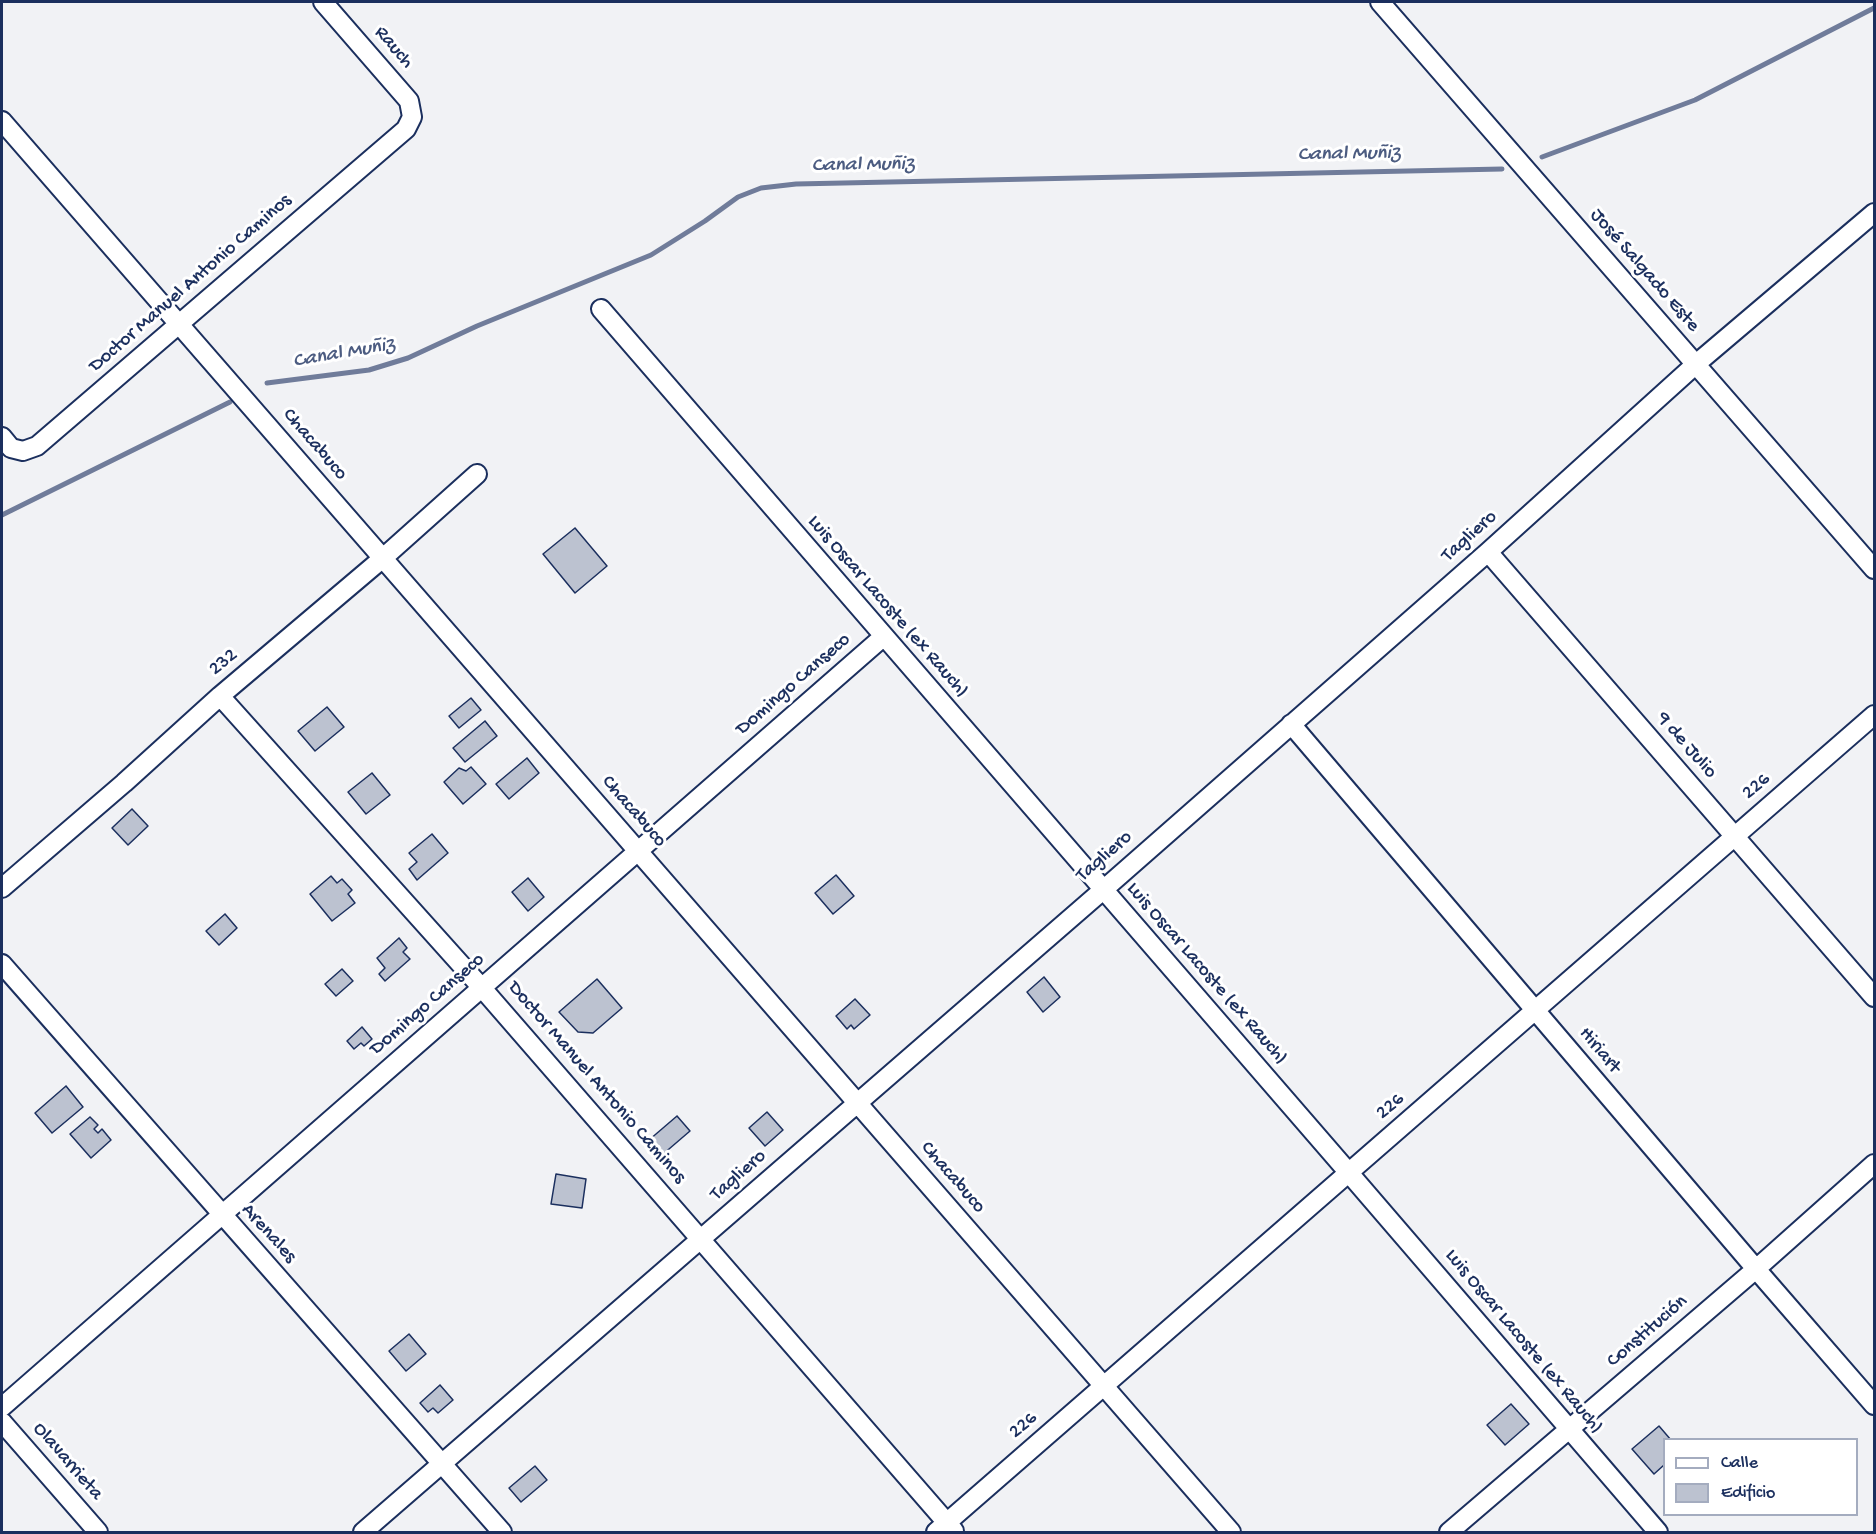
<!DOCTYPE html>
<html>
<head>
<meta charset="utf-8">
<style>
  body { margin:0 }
  #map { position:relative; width:1876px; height:1534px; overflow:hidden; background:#f1f2f5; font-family:"Gochi Hand",sans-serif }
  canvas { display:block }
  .frame { position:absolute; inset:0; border:3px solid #1b2f5e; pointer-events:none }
  .legend { position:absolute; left:1663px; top:1438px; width:195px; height:78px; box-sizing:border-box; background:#fff; border:2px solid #a4acbf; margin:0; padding:8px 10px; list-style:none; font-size:18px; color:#1b2f5e }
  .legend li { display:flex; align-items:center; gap:12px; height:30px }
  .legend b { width:30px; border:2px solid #a4acbf }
</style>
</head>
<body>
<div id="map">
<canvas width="1876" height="1534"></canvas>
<div class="frame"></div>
<ul class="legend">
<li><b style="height:8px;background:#fff"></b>Calle</li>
<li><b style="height:16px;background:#bcc2d0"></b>Edificio</li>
</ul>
</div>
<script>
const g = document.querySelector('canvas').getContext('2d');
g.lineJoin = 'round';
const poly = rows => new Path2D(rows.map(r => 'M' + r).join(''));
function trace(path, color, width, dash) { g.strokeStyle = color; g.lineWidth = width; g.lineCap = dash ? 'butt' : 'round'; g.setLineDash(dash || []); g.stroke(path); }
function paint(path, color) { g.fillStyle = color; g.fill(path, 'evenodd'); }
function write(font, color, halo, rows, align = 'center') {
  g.font = font + ' "Gochi Hand",sans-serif'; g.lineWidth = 6; g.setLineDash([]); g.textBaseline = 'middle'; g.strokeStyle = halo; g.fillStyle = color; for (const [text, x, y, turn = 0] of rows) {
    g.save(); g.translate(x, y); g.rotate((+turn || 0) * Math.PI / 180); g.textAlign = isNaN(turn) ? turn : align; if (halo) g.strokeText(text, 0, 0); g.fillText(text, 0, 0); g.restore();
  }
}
trace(poly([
  [1542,157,1695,100,1874,8],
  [267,383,369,370,408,358,477,326,651,255,705,221,738,197,761,188,796,184,1502,169],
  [2,515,230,402]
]), '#707c9a', 5);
const building = poly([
  [575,528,607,566,575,593,543,554,575,528],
  [471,698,481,710,459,728,449,716,471,698],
  [327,707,344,727,315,751,298,731,327,707],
  [485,721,497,736,465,762,453,748,485,721],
  [527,758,539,773,509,799,496,784,527,758],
  [471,767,486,784,463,804,444,782,459,768,466,771,471,767],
  [372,773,390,795,366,814,348,792,372,773],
  [132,809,148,826,128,845,112,828,132,809],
  [432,834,448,853,417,880,409,869,417,862,409,853,432,834],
  [836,875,854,896,833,914,815,893,836,875],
  [331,876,337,883,342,879,352,890,348,894,355,903,332,921,310,894,331,876],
  [528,878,544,897,528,911,512,892,528,878],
  [225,914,237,928,219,945,206,931,225,914],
  [399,938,407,948,403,952,410,959,385,981,379,974,385,968,377,958,399,938],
  [342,969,353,981,336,996,325,984,342,969],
  [1044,977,1060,997,1043,1012,1027,992,1044,977],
  [597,979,622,1008,593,1033,578,1032,559,1012,597,979],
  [855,999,870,1015,854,1029,851,1025,847,1029,836,1016,855,999],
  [362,1027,372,1039,364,1046,361,1043,354,1049,347,1041,362,1027],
  [66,1086,83,1107,52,1133,35,1113,66,1086],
  [767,1112,783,1130,765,1146,749,1128,767,1112],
  [677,1116,690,1131,662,1155,649,1140,677,1116],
  [90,1117,98,1125,94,1129,98,1133,102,1129,111,1140,91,1158,70,1134,90,1117],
  [556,1174,586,1179,582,1208,551,1204,556,1174],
  [409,1334,426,1354,406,1371,389,1351,409,1334],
  [440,1385,453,1400,438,1413,433,1408,428,1412,420,1403,440,1385],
  [1511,1404,1529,1424,1505,1445,1487,1425,1511,1404],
  [1659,1426,1671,1440,1664,1440,1664,1465,1654,1474,1632,1449,1659,1426],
  [535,1466,547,1480,521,1502,509,1488,535,1466]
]);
paint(building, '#bcc2d0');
trace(building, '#1b2f5e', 1.5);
const minor = poly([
  [1380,2,1874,569],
  [2,121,1231,1532],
  [601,309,1349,1173,1658,1532],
  [2,437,11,448,23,451,37,446,406,129,412,117,409,101,323,2],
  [1488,552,1874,997],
  [220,696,482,988,954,1531],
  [1291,724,1756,1269,1874,1405],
  [2,888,124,783,220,696,383,558,477,474],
  [2,964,502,1532],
  [2,1407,883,637],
  [2,1422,98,1532],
  [363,1532,1103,890,1488,552,1696,364,1874,213],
  [936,1532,1874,715],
  [1449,1532,1756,1269,1874,1164]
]);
trace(minor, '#1b2f5e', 22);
trace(minor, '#fff', 18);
write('20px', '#1b2f5e', '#fff', [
  ["Rauch",393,48,49],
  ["José Salgado Este",1644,271,49],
  ["Doctor Manuel Antonio Caminos",191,284,-41],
  ["Chacabuco",314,445,49],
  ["Tagliero",1470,537,-42],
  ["Luis Oscar Lacoste (ex Rauch)",887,607,49],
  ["232",224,663,-40],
  ["Domingo Canseco",794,685,-41],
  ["9 de Julio",1686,746,49],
  ["226",1757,787,-41],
  ["Chacabuco",633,812,49],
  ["Tagliero",1105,857,-41],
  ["Luis Oscar Lacoste (ex Rauch)",1206,974,49],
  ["Domingo Canseco",428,1005,-41],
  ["Hiriart",1599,1051,50],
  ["Doctor Manuel Antonio Caminos",596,1083,49],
  ["226",1391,1107,-41],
  ["Tagliero",739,1176,-41],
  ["Chacabuco",952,1178,49],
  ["Arenales",268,1234,48],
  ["Constitución",1648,1332,-41],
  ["Luis Oscar Lacoste (ex Rauch)",1523,1342,50],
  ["226",1024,1426,-41],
  ["Olavarrieta",67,1462,49]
]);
write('italic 21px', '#4c5c81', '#fff', [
  ["Canal Muñiz",1349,155,-1],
  ["Canal Muñiz",863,166,-1],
  ["Canal Muñiz",344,354,-10]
]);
</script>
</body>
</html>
